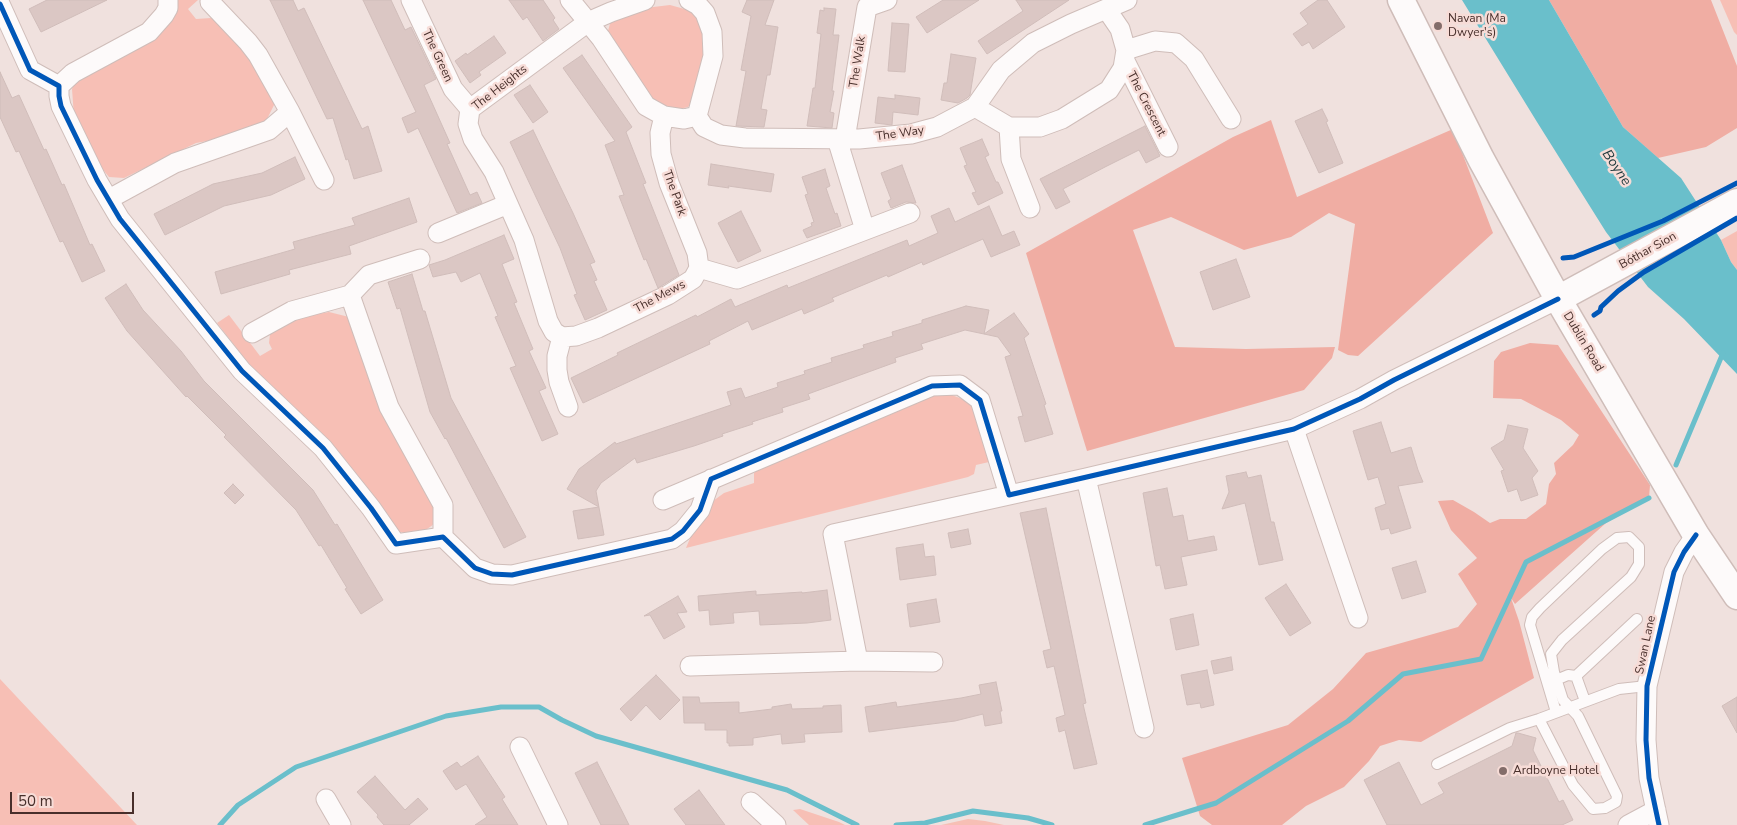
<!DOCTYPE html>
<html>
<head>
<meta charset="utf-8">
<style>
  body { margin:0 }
  #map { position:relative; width:1737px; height:825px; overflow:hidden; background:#f0e1de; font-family:"Nunito Sans",sans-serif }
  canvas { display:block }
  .scale { position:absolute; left:10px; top:792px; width:124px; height:22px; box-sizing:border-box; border:2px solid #482f2b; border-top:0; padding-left:6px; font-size:15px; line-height:18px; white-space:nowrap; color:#482f2b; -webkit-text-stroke:4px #f7dcd7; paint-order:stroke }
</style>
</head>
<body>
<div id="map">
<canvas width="1737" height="825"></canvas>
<div class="scale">50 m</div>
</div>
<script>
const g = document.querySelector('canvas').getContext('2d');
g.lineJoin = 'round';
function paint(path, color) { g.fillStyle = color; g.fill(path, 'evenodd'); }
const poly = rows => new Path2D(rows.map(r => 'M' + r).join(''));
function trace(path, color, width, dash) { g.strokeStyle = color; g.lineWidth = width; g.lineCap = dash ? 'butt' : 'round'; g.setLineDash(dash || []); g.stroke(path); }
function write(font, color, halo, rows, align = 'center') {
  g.font = font + ' "Nunito Sans",sans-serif'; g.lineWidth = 5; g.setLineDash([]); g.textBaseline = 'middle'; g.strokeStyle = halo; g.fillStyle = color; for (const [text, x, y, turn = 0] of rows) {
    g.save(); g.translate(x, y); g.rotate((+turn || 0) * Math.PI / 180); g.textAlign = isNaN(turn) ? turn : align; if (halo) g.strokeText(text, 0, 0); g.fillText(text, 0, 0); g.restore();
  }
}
paint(poly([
  [175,0,198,0,188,9,196,19,211,18,220,22,250,54,274,99,274,105,267,119,263,123,218,139,196,143,124,178,109,177,100,166,74,116,72,89,76,81],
  [1720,0,1737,0,1737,35,1734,32],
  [670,5,688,10,694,13,702,23,707,54,691,103,688,107,675,110,667,108,655,102,608,31,611,20,645,8],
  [1737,231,1737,270,1731,262,1721,240],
  [329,312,353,318,436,500,434,524,423,532,411,535,397,531,341,454,323,434,249,364,217,323,229,315,260,356,272,349,269,343,270,334,276,328,296,318],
  [949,394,965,400,974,409,978,419,989,462,976,465,974,474,968,477,686,548,691,536,713,501,724,493,754,483,754,473,759,469,930,395],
  [0,679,137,825,0,825],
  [800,809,839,822,845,825,809,825,793,810],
  [968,819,985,821,1004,825,941,825]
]), '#f7bfb5');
paint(poly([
  [1549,0,1711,0,1737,66,1737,128,1706,147,1658,158,1623,127],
  [1271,120,1297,197,1453,129,1493,233,1358,356,1348,355,1338,350,1355,224,1329,213,1291,237,1244,250,1171,217,1133,230,1175,347,1246,349,1335,347,1332,358,1304,390,1087,451,1026,253,1233,137],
  [1530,343,1558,345,1650,485,1649,498,1606,523,1515,604,1511,598,1519,621,1534,678,1421,742,1399,740,1380,746,1369,761,1344,787,1306,806,1282,825,1212,825,1200,816,1182,758,1288,725,1333,689,1366,653,1458,627,1477,604,1458,574,1477,558,1451,530,1438,501,1453,500,1474,512,1490,523,1500,519,1526,519,1546,504,1549,484,1556,474,1554,463,1573,445,1579,435,1561,420,1521,399,1493,398,1494,361,1501,352]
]), '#f0ada3');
paint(poly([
  [1462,0,1549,0,1623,127,1681,178,1721,240,1731,262,1737,270,1737,374,1684,319,1648,287,1606,232,1537,122]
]), '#6abfcb');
trace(poly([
  [1676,465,1723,353],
  [220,825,238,805,296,767,446,716,501,707,539,707,562,720,596,736,787,790,857,825],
  [896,825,925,823,973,811,1028,818,1052,825],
  [1145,825,1216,803,1348,721,1403,674,1481,659,1526,562,1649,498]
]), '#6abfcb', 5);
const building = poly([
  [47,0,107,0,41,32,29,9,47,0],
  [270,0,293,0,298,11,304,8,362,129,368,126,382,171,354,179,348,159,346,160,333,118,327,119,270,0],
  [363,0,391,0,405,30,411,27,436,79,424,85,450,143,447,144,470,195,477,192,482,203,457,213,418,128,408,133,402,118,416,112,363,0],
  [509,0,543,0,555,18,553,20,559,29,543,41,527,17,523,20,509,0],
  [747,0,774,0,765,25,778,27,770,75,767,75,761,109,767,110,764,127,736,126,746,71,741,70,751,16,742,12,747,0],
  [943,0,979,0,927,33,916,17,943,0],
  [1016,0,1069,0,987,54,978,41,1023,11,1016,0],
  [1318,0,1327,0,1345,27,1313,49,1309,42,1302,46,1293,34,1308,24,1300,13,1318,0],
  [824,8,836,9,833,35,839,35,832,91,834,91,830,112,834,113,832,128,807,126,813,88,815,88,821,34,817,33,820,10,824,11,824,8],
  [892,23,909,24,905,72,888,71,892,23],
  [494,36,506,53,479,72,481,75,470,83,455,61,466,53,467,55,494,36],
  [951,54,976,58,970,95,967,98,958,103,941,100,944,83,947,83,951,54],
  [582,55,632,127,626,132,646,183,643,184,679,275,658,288,646,259,644,260,619,196,624,195,605,145,615,141,563,68,582,55],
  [0,72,12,98,19,95,44,150,46,149,62,185,64,184,90,245,92,244,105,271,82,282,63,241,60,242,19,151,16,152,0,117,0,72],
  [530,85,548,112,533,123,514,95,530,85],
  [895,95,920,98,918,115,893,112,892,125,875,123,878,97,895,99,895,95],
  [1322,109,1328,121,1326,122,1343,163,1319,173,1295,121,1322,109],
  [1145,126,1160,156,1146,163,1139,150,1105,167,1063,189,1070,202,1056,209,1040,179,1145,126],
  [533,130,573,213,595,262,590,264,597,280,594,281,607,310,585,320,574,295,577,294,560,248,510,142,533,130],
  [982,139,989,155,985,157,996,182,998,182,1003,193,978,205,972,193,976,192,964,166,967,165,960,148,982,139],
  [295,157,305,179,271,195,224,206,165,235,154,214,213,184,262,173,295,157],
  [711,164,774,174,771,192,728,186,729,188,708,185,711,164],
  [902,165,916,203,906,202,891,208,888,201,891,199,881,173,902,165],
  [825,169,830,186,826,188,835,214,837,213,841,226,807,238,803,230,812,226,811,223,814,222,805,195,808,194,802,177,825,169],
  [409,198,417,222,349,246,351,254,289,270,290,274,221,294,215,272,295,249,293,242,355,225,352,218,409,198],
  [989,206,1002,236,1014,231,1020,245,991,257,983,239,923,265,922,262,888,277,887,275,832,298,834,301,804,314,802,309,752,330,748,321,709,341,710,344,583,403,571,378,618,355,617,353,696,315,697,317,731,299,735,307,787,285,788,288,907,240,909,246,938,233,931,216,949,208,955,222,989,206],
  [741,211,761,251,738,262,718,223,741,211],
  [504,235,514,259,502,264,517,302,514,303,533,349,529,351,546,388,539,391,558,434,542,441,510,368,516,366,495,317,498,316,480,273,461,282,456,272,433,277,429,265,445,260,504,235],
  [1236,259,1250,297,1213,310,1200,272,1236,259],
  [412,274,423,311,425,311,451,398,526,537,504,548,446,438,445,439,430,412,400,308,397,309,388,282,412,274],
  [126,284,143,310,181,351,204,381,313,490,335,525,337,524,383,600,361,614,345,589,347,588,321,545,319,546,296,510,224,437,226,435,187,396,186,397,127,331,105,298,126,284],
  [966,306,989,310,984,334,965,330,921,344,923,349,895,358,896,362,808,394,810,399,782,408,783,412,752,422,753,424,722,434,723,436,694,446,637,463,635,458,601,483,596,491,604,535,578,539,573,511,599,507,567,489,579,469,615,442,616,444,731,405,727,392,741,388,745,398,778,387,777,383,805,374,804,371,832,362,831,358,864,348,863,345,893,336,892,332,922,323,922,320,966,306],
  [1014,313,1029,334,1024,338,1046,404,1044,405,1053,434,1025,442,1018,417,1023,416,1005,357,1011,355,998,337,984,334,1014,313],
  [1381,422,1391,453,1411,447,1418,470,1423,482,1398,486,1411,528,1391,534,1389,528,1381,530,1375,508,1386,504,1378,477,1368,480,1353,431,1381,422],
  [1508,425,1528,429,1523,448,1538,471,1532,478,1538,495,1521,501,1517,489,1508,492,1501,471,1504,470,1491,448,1504,440,1508,425],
  [1246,472,1248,478,1261,475,1271,522,1274,522,1283,560,1259,565,1245,503,1222,509,1229,492,1226,476,1246,472],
  [233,484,244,495,235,504,224,493,233,484],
  [1167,488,1173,517,1183,515,1188,541,1214,536,1217,550,1181,557,1187,585,1165,589,1160,565,1156,566,1143,493,1167,488],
  [1046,508,1086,703,1083,704,1097,764,1074,769,1065,730,1059,732,1056,718,1065,715,1054,666,1047,668,1043,651,1051,649,1020,513,1046,508],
  [968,529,971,544,951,548,948,533,968,529],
  [923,544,925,557,934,556,936,575,900,580,896,548,923,544],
  [1416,561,1426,592,1402,599,1392,568,1416,561],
  [1286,584,1311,623,1290,636,1265,598,1286,584],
  [827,590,831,620,807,623,760,625,759,611,733,613,734,623,710,625,709,610,699,611,698,596,756,591,756,595,802,592,802,593,827,590],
  [678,596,687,612,677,613,685,627,664,639,650,615,644,616,678,596],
  [936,599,940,622,910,627,907,604,936,599],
  [1193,614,1199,645,1176,650,1170,619,1193,614],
  [1231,657,1233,670,1214,674,1211,661,1231,657],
  [1207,670,1214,705,1201,708,1200,703,1187,705,1181,675,1207,670],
  [656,675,680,700,660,720,646,705,631,721,620,709,656,675],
  [996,682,1002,711,1000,711,1002,723,985,726,983,714,955,721,869,732,865,707,896,702,897,707,961,698,981,694,979,685,996,682],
  [683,697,699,697,700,703,739,702,739,713,772,709,772,707,791,704,792,709,823,708,823,706,841,705,842,732,804,734,805,742,782,744,781,734,753,738,753,745,729,746,729,743,727,743,727,730,705,730,705,723,684,723,683,697],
  [1737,697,1737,733,1722,706,1737,697],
  [1516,733,1518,733,1536,738,1533,750,1559,802,1563,800,1573,820,1562,825,1387,825,1364,780,1399,762,1421,805,1444,793,1438,783,1512,746,1516,733],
  [478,756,505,797,502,799,518,825,475,825,487,817,466,784,456,790,443,771,457,762,461,767,478,756],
  [597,762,621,809,629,825,601,825,575,773,597,762],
  [375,776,405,810,418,798,428,809,409,825,384,825,377,817,378,815,357,792,375,776],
  [699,790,725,825,686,825,674,809,699,790]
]);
paint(building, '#dbc7c4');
trace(building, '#d0bdba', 1);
const lane = poly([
  [1576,676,1637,619],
  [1556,680,1568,675,1576,676,1585,701],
  [1539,719,1573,785,1593,809,1605,808,1616,802,1617,796,1578,716,1563,700,1554,672,1551,654,1562,640,1631,577,1639,564,1639,547,1629,537,1617,538,1602,549,1540,608,1532,617,1530,625,1556,712],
  [1437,764,1510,728,1539,719,1619,689,1647,686]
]);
const street = poly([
  [411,0,453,89,470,109],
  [570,0,601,38,646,106,664,116,660,133,661,154,669,183,697,253,699,268],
  [689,0,698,5,705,13,712,32,713,56,697,116],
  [0,4,30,70,59,86,59,96,61,106,97,180,120,219,242,371,323,448,371,508,396,544,443,537],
  [1126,50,1155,41,1176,43,1194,59,1231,119],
  [1125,61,1168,147],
  [59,86,73,73,149,32,164,15,168,8,168,0],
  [975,107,1009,127,1040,127,1062,119,1109,90,1123,68,1126,50,1120,29,1107,10],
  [290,112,324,180],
  [664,116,684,119,697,116],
  [697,116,704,127,721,135,745,138,859,139,911,134,937,127,975,107,1001,70,1033,43,1071,24,1127,0],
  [1009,127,1011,159,1030,208],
  [837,139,865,230],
  [845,139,867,7,887,0],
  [109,199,175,163,269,130,290,112,258,55,248,42,210,2],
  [438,233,508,204],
  [699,268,737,279,910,213],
  [350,295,369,275,420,259],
  [252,333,292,311,350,295,389,407,443,505,443,537,475,568,492,574,512,575,672,539,683,531,700,510,711,479],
  [562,337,554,332,548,321,524,240,494,172,473,139,468,124,470,109,588,22,611,12,645,0],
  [562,337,576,336,598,328,668,295,693,279,699,268],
  [562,337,557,356,557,370,559,382,568,407],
  [1294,429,1358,618],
  [1086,478,1144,728],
  [663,500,932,386,960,385,980,400,1009,495],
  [858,661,833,534,1086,478,1294,429,1360,399,1394,380,1558,299],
  [690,666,858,661,933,662],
  [520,747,558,825],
  [326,799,341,825],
  [751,802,776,825],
  [1628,825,1656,810],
  [1659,825,1649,778,1646,740,1647,686,1674,572,1684,552,1696,535]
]);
const secondary = poly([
  [1401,0,1481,159,1558,299,1696,535,1737,596],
  [1558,299,1737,202]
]);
trace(lane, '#cfbdb9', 12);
trace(street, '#cfbdb9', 21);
trace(secondary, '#cfbdb9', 29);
trace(lane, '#fdfafa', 10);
trace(street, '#fdfafa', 19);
trace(secondary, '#fdfafa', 26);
trace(poly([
  [0,4,30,70,59,86,59,96,61,106,97,180,120,219,242,371,323,448,371,508,396,544,443,537,475,568,492,574,512,575,672,539,683,531,700,510,711,479,932,386,960,385,980,400,1009,495,1294,429,1360,399,1394,380,1558,299],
  [1563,258,1574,257,1663,221,1737,183],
  [1594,315,1600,311,1601,307,1618,291,1644,272,1737,218],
  [1659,825,1649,778,1646,740,1647,686,1674,572,1684,552,1696,535]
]), '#0057b8', 5);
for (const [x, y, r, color] of [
  [1438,26,5,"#836d6a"],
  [1503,771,5,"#836d6a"]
]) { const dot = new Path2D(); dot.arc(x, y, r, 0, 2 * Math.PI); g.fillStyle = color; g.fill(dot); trace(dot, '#f7dcd7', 2); }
write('12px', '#482f2b', '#f7dcd7', [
  ["Navan (Ma",1448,19],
  ["Dwyer's)",1448,33],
  ["Ardboyne Hotel",1513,771]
], 'left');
write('12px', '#482f2b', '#f7dcd7', [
  ["The Green",437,56,65],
  ["The Walk",858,62,-81],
  ["The Heights",500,88,-38],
  ["The Crescent",1146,104,63],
  ["The Way",900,134,-8],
  ["The Park",674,193,70],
  ["Bóthar Sion",1648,251,-29],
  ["The Mews",660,297,-28],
  ["Dublin Road",1583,342,59],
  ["Swan Lane",1646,645,-78]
]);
write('italic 14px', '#1c373b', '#f7dcd7', [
  ["Boyne",1616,168,56]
]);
</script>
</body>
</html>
